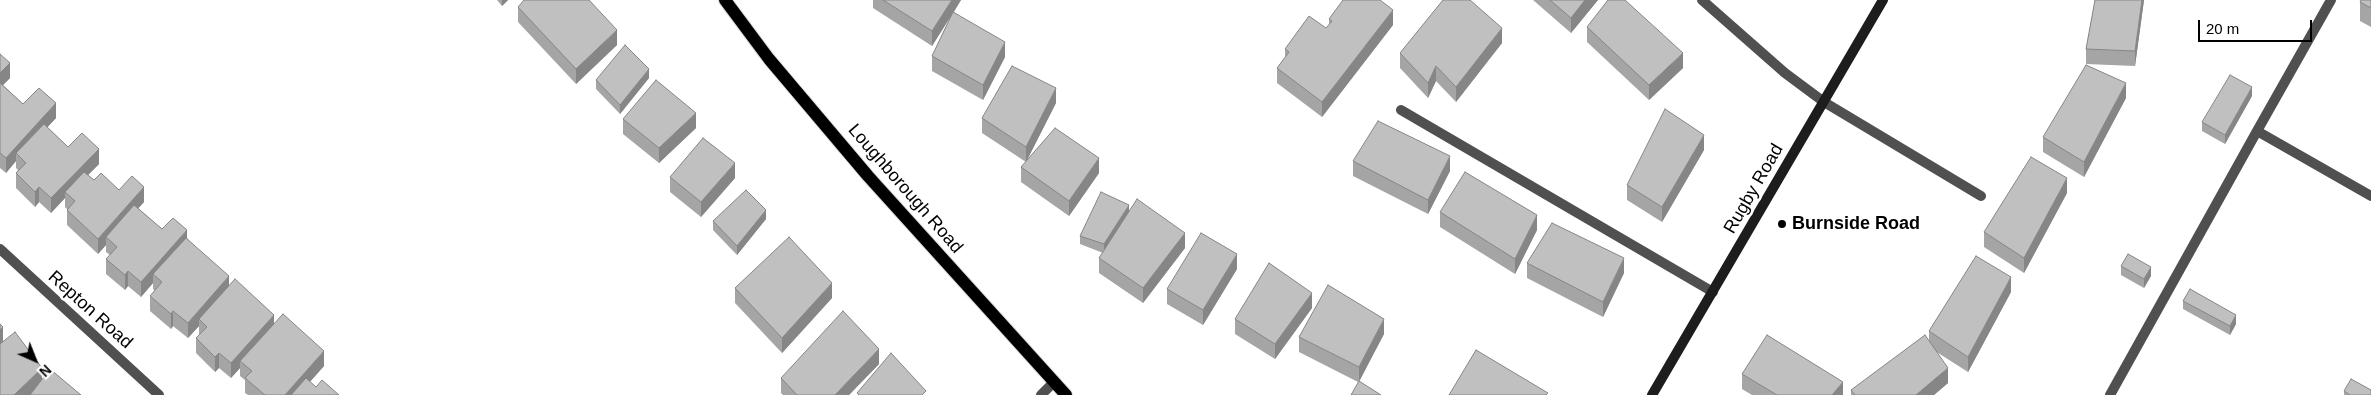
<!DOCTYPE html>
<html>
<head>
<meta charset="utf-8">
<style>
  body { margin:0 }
  #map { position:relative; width:2371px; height:395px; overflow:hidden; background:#fff; font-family:Arial,sans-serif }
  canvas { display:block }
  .north { position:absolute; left:10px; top:335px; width:50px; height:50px; -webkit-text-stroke:4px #fff; paint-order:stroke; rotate:136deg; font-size:14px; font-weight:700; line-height:20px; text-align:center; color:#000 }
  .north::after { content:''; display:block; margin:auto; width:18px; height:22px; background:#000; clip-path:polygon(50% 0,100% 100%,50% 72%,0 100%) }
  .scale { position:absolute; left:2198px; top:20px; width:114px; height:22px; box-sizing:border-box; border:2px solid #000; border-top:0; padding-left:6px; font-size:15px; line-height:18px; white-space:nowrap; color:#000; -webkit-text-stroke:4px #fff; paint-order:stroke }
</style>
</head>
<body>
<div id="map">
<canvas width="2371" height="395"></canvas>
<div class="north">N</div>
<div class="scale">20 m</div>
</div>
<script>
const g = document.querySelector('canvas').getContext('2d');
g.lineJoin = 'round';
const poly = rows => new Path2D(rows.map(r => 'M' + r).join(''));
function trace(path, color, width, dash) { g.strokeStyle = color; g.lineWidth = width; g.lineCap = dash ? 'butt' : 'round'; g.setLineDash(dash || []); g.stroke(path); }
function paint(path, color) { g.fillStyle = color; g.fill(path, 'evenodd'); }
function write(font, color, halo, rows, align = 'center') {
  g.font = font + ' Arial,sans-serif'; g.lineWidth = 5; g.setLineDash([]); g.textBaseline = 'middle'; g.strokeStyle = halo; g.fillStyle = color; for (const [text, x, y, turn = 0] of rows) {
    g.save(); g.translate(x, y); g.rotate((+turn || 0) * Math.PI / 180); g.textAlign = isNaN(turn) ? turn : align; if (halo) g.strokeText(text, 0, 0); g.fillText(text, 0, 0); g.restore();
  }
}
const primary = poly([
  [725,0,769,59,868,176,1066,395]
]);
trace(primary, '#dbdbdb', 14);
trace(poly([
  [2257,131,2331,0],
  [2110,395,2257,131,2371,196]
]), '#505050', 10);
trace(poly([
  [1702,0,1785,73,1824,102,1981,196],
  [1401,110,1713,292],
  [0,249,159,395],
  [1041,395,1054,382]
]), '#505050', 10);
trace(poly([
  [1652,395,1883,0]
]), '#1d1d1d', 10);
trace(primary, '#000', 12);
paint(poly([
  [497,0,508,0,502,6],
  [873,0,961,0,954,12,1005,57,983,100,932,71,932,56,951,16,932,46,873,8],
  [1533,0,1598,0,1571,33],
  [2095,0,2144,0,2135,66,2086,64,2086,49],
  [2371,0,2371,27,2360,21,2360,2],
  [518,7,617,45,576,84,518,22],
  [1329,19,1393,25,1322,117,1277,83,1277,68,1285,58,1285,49,1326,28,1329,25],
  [1587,27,1683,68,1649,100,1587,42],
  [1502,43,1456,102,1436,81,1428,98,1400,68,1400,53],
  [0,54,10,78,3,85,23,104,56,118,47,127,68,147,99,164,88,175,94,180,119,190,144,202,138,208,162,229,187,238,229,286,324,366,310,382,316,387,339,395,248,395,245,393,245,380,240,376,240,368,231,378,219,368,215,372,196,353,196,338,199,335,199,326,188,338,173,326,171,329,150,311,150,296,155,291,153,289,153,283,141,297,128,286,125,290,106,274,106,259,110,255,106,252,106,245,98,254,67,225,67,209,65,207,65,198,51,213,39,202,35,207,16,188,16,173,18,170,16,168,16,161,6,173,0,168],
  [649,78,620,114,596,89,596,80],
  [2252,96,2225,144,2202,131,2202,122],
  [2126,98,2084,177,2043,152,2043,137],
  [1056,103,1027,160,1099,173,1069,216,1021,182,1021,167,1026,162,982,133,982,118],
  [623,119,696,128,659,163,623,134],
  [1704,150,1662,222,1627,200,1627,185],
  [1353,161,1450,171,1428,214,1353,176],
  [670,177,735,178,701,217,670,192],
  [2067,193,2024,273,1984,247,1984,232],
  [1129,212,1185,248,1143,303,1099,273,1099,258,1103,253,1080,244,1080,236],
  [1440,212,1537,230,1515,274,1440,227],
  [766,219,737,255,713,230,713,221],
  [1527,263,1624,273,1603,317,1527,278],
  [2121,266,2151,276,2144,288,2121,275],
  [1237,269,1203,325,1167,304,1167,289],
  [735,288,832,298,782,353,735,303],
  [2011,292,1968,372,1935,351,1948,383,1934,395,1851,395,1851,390,1929,341,1929,331],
  [2183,301,2236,324,2230,335,2183,309],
  [1312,308,1275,359,1235,334,1235,319],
  [1384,334,1358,382,1299,352,1299,337],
  [879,364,849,395,783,395,781,393,781,378],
  [1742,374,1843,395,1752,395,1742,389],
  [2344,391,2371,395,2344,395]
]), '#a5a5a5');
paint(poly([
  [502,0,508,0,502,6],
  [952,0,961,0,932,46,932,31],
  [1585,0,1598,0,1571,33,1571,18],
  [2142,0,2144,0,2135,66,2135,51],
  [1393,10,1393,25,1322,117,1322,102],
  [1502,28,1502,43,1456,102,1456,87],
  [617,30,617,45,576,84,576,69],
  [1005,42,1005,57,983,100,983,85],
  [1683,53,1683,68,1649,100,1649,85],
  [10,63,10,78,0,88,0,73],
  [1436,66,1436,81,1428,98,1428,83],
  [649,69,649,78,620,114,620,105],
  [2126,83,2126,98,2084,177,2084,162],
  [2252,87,2252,96,2225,144,2225,135],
  [1056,88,1056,103,1026,162,1026,147],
  [56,103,56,118,20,157,16,153,16,161,6,173,6,158],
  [696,113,696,128,659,163,659,148],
  [1704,135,1704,150,1662,222,1662,207],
  [99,149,99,164,68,195,65,192,65,198,51,213,51,198],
  [1450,156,1450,171,1428,214,1428,200],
  [1099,158,1099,173,1069,216,1069,201],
  [735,163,735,178,701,217,701,202],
  [2067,178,2067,193,2024,273,2024,258],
  [39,187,39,202,35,207,35,192],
  [144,187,144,202,110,240,106,237,106,245,98,254,98,239],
  [1129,205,1129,214,1104,253,1104,244],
  [766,210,766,219,737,255,737,246],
  [1537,215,1537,230,1515,274,1515,259],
  [187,230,187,245,153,274,153,283,141,297,141,282],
  [1185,233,1185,248,1143,303,1143,288],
  [1237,254,1237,269,1203,325,1203,310],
  [1624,258,1624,273,1603,317,1603,302],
  [2151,267,2151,276,2144,288,2144,279],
  [128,271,128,286,125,290,125,275],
  [229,276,229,291,199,319,199,326,188,338,188,323],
  [2011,277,2011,292,1968,372,1968,357],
  [832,283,832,298,782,353,782,338],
  [1312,293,1312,308,1275,359,1275,344],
  [173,311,173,326,171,329,171,314],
  [274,315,274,330,240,361,240,368,231,378,231,363],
  [2236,315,2236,324,2230,335,2230,326],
  [1384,319,1384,334,1359,382,1359,367],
  [3,327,3,342,0,345,0,330],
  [879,349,879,364,849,395,835,395],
  [324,351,324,366,298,395,285,395],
  [219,353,219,368,215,372,215,357],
  [42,368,42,383,30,395,14,395],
  [1948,368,1948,383,1934,395,1916,395],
  [1843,382,1843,395,1832,395]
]), '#868686');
const building = poly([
  [524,0,589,0,617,30,576,69,518,7,524,0],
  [883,0,952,0,932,31,883,0],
  [1343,0,1380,0,1393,10,1322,102,1277,68,1289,52,1285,49,1309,16,1326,28,1332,21,1329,19,1343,0],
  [1443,0,1470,0,1502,28,1456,87,1436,66,1428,83,1400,53,1443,0],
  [1550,0,1585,0,1571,18,1550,0],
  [1608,0,1625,0,1683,53,1649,85,1587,27,1608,0],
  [2095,0,2142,0,2135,51,2086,49,2095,0],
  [2361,0,2371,0,2371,8,2360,2,2361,0],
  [953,12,1005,42,983,85,932,56,953,12],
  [625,45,649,69,620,105,596,80,625,45],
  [0,54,10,63,0,73,0,54],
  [2086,65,2126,83,2084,162,2043,137,2086,65],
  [1012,66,1056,88,1026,147,982,118,1012,66],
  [2230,75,2252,87,2225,135,2202,122,2230,75],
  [656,80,696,113,659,148,623,119,656,80],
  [0,83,23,104,39,88,56,103,6,158,0,153,0,83],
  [1665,109,1704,135,1662,207,1627,185,1665,109],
  [1378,121,1450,156,1428,200,1353,161,1378,121],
  [44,124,68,147,82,133,99,149,51,198,39,187,35,192,16,173,26,163,16,153,44,124],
  [1055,128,1099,158,1069,201,1021,167,1055,128],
  [703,138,735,163,701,202,670,177,703,138],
  [2031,157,2067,178,2024,258,1984,232,2031,157],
  [84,172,94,180,101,173,119,190,132,176,144,187,98,239,67,210,75,201,65,192,84,172],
  [1465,172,1537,215,1515,259,1440,212,1465,172],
  [746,190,766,210,737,246,713,221,746,190],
  [1101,192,1129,205,1104,244,1080,236,1101,192],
  [1137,199,1185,233,1143,288,1099,258,1137,199],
  [134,205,162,229,173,218,187,230,141,282,128,271,125,275,106,259,117,247,106,237,134,205],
  [1552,223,1624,258,1603,302,1527,263,1552,223],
  [1201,233,1237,254,1203,310,1167,289,1201,233],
  [789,237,832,283,782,338,735,288,789,237],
  [186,238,229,276,188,323,173,311,171,314,150,296,162,282,153,274,186,238],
  [2128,254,2151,267,2144,279,2121,266,2128,254],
  [1976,256,2011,277,1968,357,1929,331,1976,256],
  [1269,263,1312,293,1275,344,1235,319,1269,263],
  [235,279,274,315,231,363,219,353,215,357,196,338,207,327,199,319,235,279],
  [1328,285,1384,319,1359,367,1299,337,1328,285],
  [2190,289,2236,315,2230,326,2183,301,2190,289],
  [843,311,879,349,835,395,797,395,781,378,843,311],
  [283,314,324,351,285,395,265,395,245,378,252,371,240,361,283,314],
  [0,324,3,327,0,330,0,324],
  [15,332,42,368,14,395,0,395,0,344,15,332],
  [1767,335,1843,382,1832,395,1777,395,1742,374,1767,335],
  [1925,335,1948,368,1916,395,1855,395,1851,390,1925,335],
  [1476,350,1548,393,1546,395,1449,395,1476,350],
  [891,353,926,391,922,395,859,395,857,393,891,353],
  [50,369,81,395,30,395,50,369],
  [306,378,316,387,322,380,339,395,291,395,306,378],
  [2351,379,2371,390,2371,395,2350,395,2344,391,2351,379],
  [1359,381,1381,395,1351,395,1359,381]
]);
paint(building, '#c0c0c0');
trace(building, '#868686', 1);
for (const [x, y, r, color] of [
  [1782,224,5,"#000"]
]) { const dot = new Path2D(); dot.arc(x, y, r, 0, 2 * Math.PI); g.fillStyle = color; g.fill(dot); trace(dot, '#fff', 2); }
write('18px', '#000', '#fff', [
  ["Loughborough Road",905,189,49],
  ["Rugby Road",1754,189,-60],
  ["Repton Road",90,310,42]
]);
write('bold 18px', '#000', '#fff', [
  ["Burnside Road",1792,224]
], 'left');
</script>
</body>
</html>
